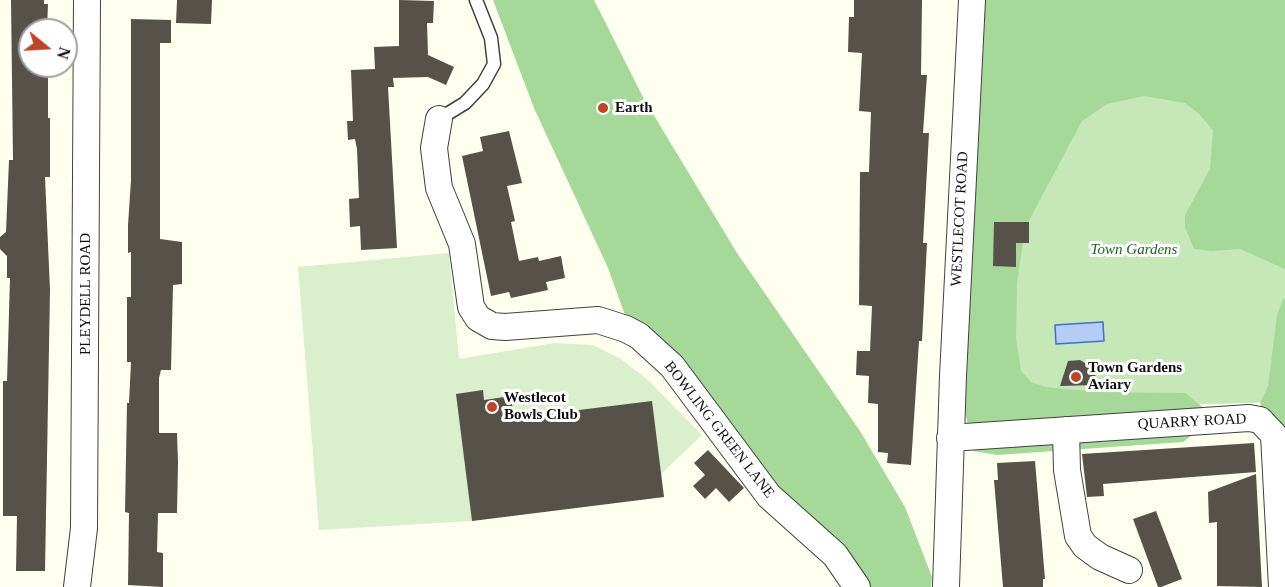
<!DOCTYPE html>
<html>
<head>
<meta charset="utf-8">
<style>
  body { margin:0 }
  #map { position:relative; width:1285px; height:587px; overflow:hidden; background:#feffef; font-family:Georgia,serif }
  canvas { display:block }
  .north { position:absolute; left:18px; top:18px; width:60px; height:60px; box-sizing:border-box; background:#fff; border:2px solid #9f9f9f; border-radius:50%; rotate:108deg; font-size:16px; font-weight:700; line-height:24px; text-align:center; color:#0e0e0e }
  .north::after { content:''; display:block; margin:auto; width:21px; height:27px; background:#ba4529; clip-path:polygon(50% 0,100% 100%,50% 72%,0 100%) }
</style>
</head>
<body>
<div id="map">
<canvas width="1285" height="587"></canvas>
<div class="north">N</div>
</div>
<script>
const g = document.querySelector('canvas').getContext('2d');
g.lineJoin = 'round';
function paint(path, color) { g.fillStyle = color; g.fill(path, 'evenodd'); }
const poly = rows => new Path2D(rows.map(r => 'M' + r).join(''));
function trace(path, color, width, dash) { g.strokeStyle = color; g.lineWidth = width; g.lineCap = dash ? 'butt' : 'round'; g.setLineDash(dash || []); g.stroke(path); }
function write(font, color, halo, rows, align = 'center') {
  g.font = font + ' Georgia,serif'; g.lineWidth = 6; g.setLineDash([]); g.textBaseline = 'middle'; g.strokeStyle = halo; g.fillStyle = color; for (const [text, x, y, turn = 0] of rows) {
    g.save(); g.translate(x, y); g.rotate((+turn || 0) * Math.PI / 180); g.textAlign = isNaN(turn) ? turn : align; if (halo) g.strokeText(text, 0, 0); g.fillText(text, 0, 0); g.restore();
  }
}
paint(poly([
  [996,0,1285,0,1285,451,1279,402,977,411]
]), '#c6e8b9');
paint(poly([
  [493,0,594,0,644,99,737,253,860,431,905,507,932,577,931,587,865,587,784,500,626,318,608,268,534,108],
  [976,0,1285,0,1285,269,1240,249,1211,251,1194,249,1185,227,1185,215,1210,169,1213,130,1199,114,1185,103,1144,96,1107,104,1082,121,1025,228,1017,283,1016,338,1021,371,1031,382,1046,387,1097,392,1185,393,1205,409,1202,427,1183,442,997,455,973,451,965,411,967,248],
  [1283,299,1285,299,1285,525,1267,500,1263,466,1265,414,1260,403,1268,386,1277,315]
]), '#a6d899');
paint(poly([
  [449,253,459,359,554,343,593,345,621,359,648,380,702,435,661,474,664,497,472,521,319,530,298,267]
]), '#daefcb');
const water = poly([
  [1103,322,1104,341,1056,344,1055,325,1103,322]
]);
paint(water, '#b5cdf4');
trace(water, '#3e70ca', 1.5);
paint(poly([
  [11,0,44,0,44,4,48,4,47,30,30,30,30,66,48,66,48,118,50,118,50,177,45,177,50,290,45,571,16,571,17,516,3,516,3,381,7,381,10,278,7,278,7,256,0,249,0,237,6,232,9,160,13,160],
  [177,0,212,0,211,24,176,23],
  [399,0,434,1,433,23,427,23,428,55,454,67,446,85,428,77,393,78,394,87,388,87,397,248,361,250,360,226,350,227,349,199,359,198,357,149,355,139,348,140,347,121,353,121,351,70,375,69,374,47,399,46],
  [854,0,922,0,921,75,927,75,923,133,929,133,923,243,927,243,922,341,919,341,911,465,887,463,888,453,878,452,878,404,868,403,869,376,856,375,857,351,870,351,872,306,859,305,860,172,869,172,871,112,859,111,862,53,848,52,849,17,854,17],
  [131,19,171,20,171,43,160,43,160,239,182,242,182,284,173,285,171,370,161,370,159,378,159,433,177,433,178,463,177,513,158,513,157,552,163,553,163,587,128,585,129,513,125,512,127,403,129,403,131,362,127,362,127,297,131,297,131,252,128,253,128,225,131,180],
  [509,131,522,183,507,186,515,221,511,222,519,261,538,257,539,261,561,256,565,278,546,282,548,290,511,298,509,292,491,296,462,156,483,151,480,137],
  [994,222,1029,222,1029,243,1016,243,1016,267,993,266],
  [1080,360,1095,369,1096,385,1060,386,1068,361],
  [483,390,484,400,511,396,514,418,652,401,664,497,472,521,456,394],
  [1254,443,1256,472,1103,484,1104,496,1087,497,1082,454],
  [708,450,744,488,729,502,716,488,705,499,693,486,705,475,694,463],
  [1035,461,1045,579,1043,579,1043,587,1003,587,994,480,998,480,997,463],
  [1256,474,1262,587,1217,586,1217,522,1209,523,1208,492],
  [1156,511,1182,579,1161,587,1158,587,1133,519]
]), '#56524a');
const service = poly([
  [439,119,465,103,483,84,494,64,491,38,476,0]
]);
const minor = poly([
  [439,119,434,148,439,188,462,244,471,307,478,318,492,326,505,327,598,320,626,329,639,336,672,366,769,496,835,555,857,587],
  [1066,430,1067,470,1078,536,1085,546,1100,557,1129,570],
  [950,438,1249,418,1260,420,1274,435,1282,587],
  [77,587,84,528,87,0],
  [946,587,953,376,972,0]
]);
trace(service, '#414141', 15);
trace(minor, '#414141', 28);
trace(service, '#fff', 12);
trace(minor, '#fff', 26);
for (const [x, y, r, color] of [
  [603,108,6,"#ba4529"],
  [1076,377,6,"#ba4529"],
  [492,407,6,"#ba4529"]
]) { const dot = new Path2D(); dot.arc(x, y, r, 0, 2 * Math.PI); g.fillStyle = color; g.fill(dot); trace(dot, '#fff', 2); }
write('bold 15px', '#0e0e0e', '#fff', [
  ["Earth",615,108],
  ["Town Gardens",1088,368],
  ["Aviary",1088,385],
  ["Westlecot",504,398],
  ["Bowls Club",504,415]
], 'left');
write('15px', '#0e0e0e', '#fff', [
  ["WESTLECOT ROAD",960,219,-87],
  ["PLEYDELL ROAD",86,294,-90],
  ["QUARRY ROAD",1192,422,-3],
  ["BOWLING GREEN LANE",719,430,52]
]);
write('italic 15px', '#1f6422', '#fff', [
  ["Town Gardens",1134,250]
]);
</script>
</body>
</html>
